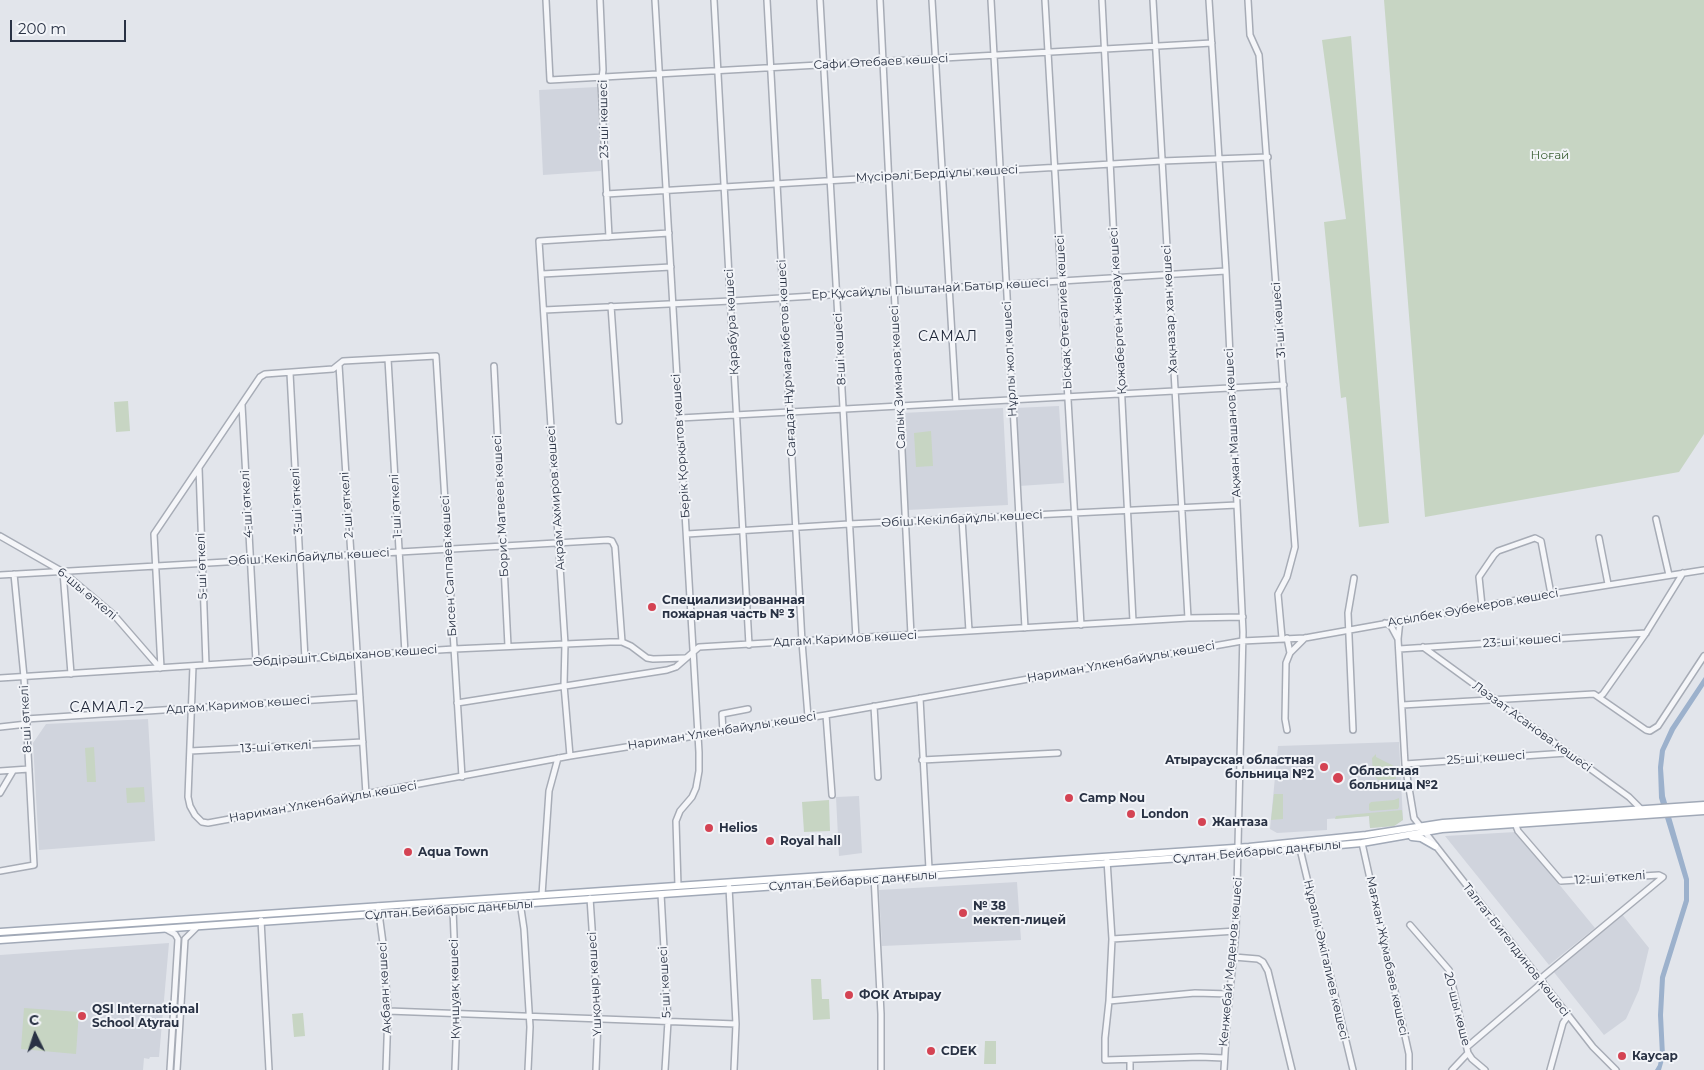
<!DOCTYPE html>
<html>
<head>
<meta charset="utf-8">
<style>
  body { margin:0 }
  #map { position:relative; width:1704px; height:1070px; overflow:hidden; background:#e2e5eb; font-family:Montserrat,sans-serif }
  canvas { display:block }
  .north { position:absolute; left:10px; top:1010px; width:50px; height:50px; -webkit-text-stroke:4px #f2f4f8; paint-order:stroke; rotate:356deg; font-size:14px; font-weight:700; line-height:20px; text-align:center; color:#293244 }
  .north::after { content:''; display:block; margin:auto; width:18px; height:22px; background:#293244; clip-path:polygon(50% 0,100% 100%,50% 72%,0 100%) }
  .scale { position:absolute; left:10px; top:20px; width:116px; height:22px; box-sizing:border-box; border:2px solid #293244; border-top:0; padding-left:6px; font-size:15px; line-height:18px; white-space:nowrap; color:#293244; -webkit-text-stroke:4px #f2f4f8; paint-order:stroke }
</style>
</head>
<body>
<div id="map">
<canvas width="1704" height="1070"></canvas>
<div class="north">С</div>
<div class="scale">200 m</div>
</div>
<script>
const g = document.querySelector('canvas').getContext('2d');
g.lineJoin = 'round';
function paint(path, color) { g.fillStyle = color; g.fill(path, 'evenodd'); }
const poly = rows => new Path2D(rows.map(r => 'M' + r).join(''));
function trace(path, color, width, dash) { g.strokeStyle = color; g.lineWidth = width; g.lineCap = dash ? 'butt' : 'round'; g.setLineDash(dash || []); g.stroke(path); }
function write(font, color, halo, rows, align = 'center') {
  g.font = font + ' Montserrat,sans-serif'; g.lineWidth = 4; g.setLineDash([]); g.textBaseline = 'middle'; g.strokeStyle = halo; g.fillStyle = color; for (const [text, x, y, turn = 0] of rows) {
    g.save(); g.translate(x, y); g.rotate((+turn || 0) * Math.PI / 180); g.textAlign = isNaN(turn) ? turn : align; if (halo) g.strokeText(text, 0, 0); g.fillText(text, 0, 0); g.restore();
  }
}
paint(poly([
  [597,87,601,171,543,175,539,90],
  [1059,406,1064,483,1019,486,1015,408],
  [1003,408,1008,505,907,510,902,413],
  [148,719,155,841,39,850,33,743,46,724],
  [1399,742,1403,820,1394,826,1370,828,1369,816,1327,819,1327,830,1277,833,1270,829,1278,746],
  [859,796,862,853,839,856,836,797],
  [1516,832,1595,928,1549,965,1445,836],
  [1017,882,1021,940,882,946,879,890],
  [1621,913,1649,948,1639,990,1626,1019,1604,1035,1553,971],
  [169,943,159,1057,150,1057,149,1059,144,1058,143,1070,0,1070,0,955]
]), '#d0d4dd');
paint(poly([
  [1384,0,1704,0,1704,434,1679,472,1425,517],
  [1351,36,1389,523,1359,527,1346,397,1341,398,1324,222,1346,219,1322,40],
  [128,401,130,431,116,432,114,402],
  [931,431,933,466,916,467,914,433],
  [94,747,96,782,87,782,85,748],
  [1376,754,1376,757,1396,767,1396,779,1378,780,1373,774,1372,758],
  [144,787,145,802,127,803,126,788],
  [1274,794,1283,794,1283,819,1271,820],
  [1399,798,1399,807,1398,809,1371,811,1369,810,1369,804,1371,802,1394,800],
  [829,800,830,831,804,832,802,802],
  [1402,810,1403,820,1394,826,1370,828,1369,816,1335,819,1336,816],
  [811,979,821,979,822,999,829,999,830,1019,813,1020],
  [24,1008,79,1012,76,1054,21,1049],
  [303,1013,305,1036,294,1037,292,1014],
  [985,1041,996,1041,996,1064,984,1064]
]), '#c7d5c3');
paint(poly([
  [1704,677,1704,686,1675,730,1665,751,1663,768,1665,796,1689,879,1689,901,1665,978,1663,1015,1665,1056,1661,1070,1655,1070,1658,1065,1660,1055,1658,1015,1660,977,1684,900,1684,880,1659,798,1658,767,1660,750,1670,728]
]), '#9cb1cc');
const minor = poly([
  [546,0,550,80,1212,43],
  [600,0,603,70,601,85,609,237],
  [655,0,699,752,699,771,696,788,692,797,680,811,676,821,678,886],
  [714,0,749,645],
  [767,0,802,642,808,717],
  [820,0,856,638],
  [880,0,911,635],
  [932,0,956,403],
  [991,0,1025,628],
  [1045,0,1081,625],
  [1102,0,1133,621],
  [1153,0,1188,618],
  [1209,0,1226,271,1243,632,1236,931,1227,1020,1224,1070],
  [1248,0,1250,35,1259,55,1295,547,1287,577,1278,594,1282,638],
  [606,194,1162,161,1268,157],
  [542,274,671,267],
  [611,306,619,421],
  [544,310,731,301,1226,271],
  [388,359,405,653],
  [339,365,366,794],
  [494,366,508,646],
  [290,373,305,659],
  [242,405,256,662],
  [680,418,1284,385],
  [199,468,206,665],
  [962,519,969,631],
  [1656,519,1669,575],
  [687,534,849,524,1237,505],
  [0,536,63,572,114,615,160,668],
  [1599,538,1608,584],
  [63,572,71,674],
  [0,575,608,540,612,541,615,547,622,642],
  [1482,606,1479,577,1494,555,1498,551,1535,538,1541,541,1551,594],
  [1400,620,1398,639,1405,764,1414,818,1593,1047,1616,1070],
  [1385,623,1391,626,1398,639],
  [1287,638,1290,653],
  [1423,647,1629,797,1641,809],
  [1399,649,1646,633],
  [193,666,188,797,190,806,195,815,202,822,208,823,570,756,826,715,1242,641,1305,638,1551,594,1704,570],
  [161,668,154,534,260,377,265,374,333,369,343,361,436,356,462,777],
  [0,678,454,649,610,642,622,642,631,646,647,658,653,659,685,658],
  [1599,697,1603,694,1646,633,1683,573],
  [920,698,929,869],
  [457,703,667,670,676,667,699,647,1188,618,1243,617],
  [1402,705,1594,694,1646,730,1650,731,1658,726,1704,656],
  [874,706,878,777],
  [826,715,832,795],
  [26,719,360,697],
  [0,727,27,724],
  [1287,730,1285,719,1286,663,1290,653,1305,638],
  [1353,730,1348,613,1354,578],
  [723,732,722,714,748,709],
  [190,751,363,742],
  [570,756,564,685,565,644,539,241,669,233],
  [922,760,1058,753],
  [1405,764,1567,753],
  [0,771,29,769],
  [0,793,13,771],
  [1515,823,1518,831,1561,881,1659,875,1663,877,1540,979],
  [1362,843,1409,1054,1409,1070],
  [1300,849,1353,1070],
  [1107,860,1112,939,1109,1001,1105,1038,1105,1060,1200,1057,1224,1058],
  [0,871,34,865,24,677,14,574],
  [874,876,881,1014,881,1070],
  [729,887,736,1024,734,1070],
  [661,894,668,1021,665,1070],
  [542,895,549,791,558,758],
  [590,898,598,1018,596,1070],
  [520,902,524,929,530,1027,528,1070],
  [378,906,383,943,388,1011,386,1070],
  [453,909,457,1013,455,1070],
  [261,920,269,1070],
  [1410,925,1449,970,1468,1053,1472,1059,1485,1070],
  [166,929,175,934,178,939,170,1070],
  [1112,939,1236,931],
  [1234,957,1258,959,1263,962,1268,971,1292,1070],
  [1109,1001,1195,993,1230,994],
  [388,1011,736,1024],
  [1467,1047,1543,982],
  [1130,1060,1130,1070],
  [177,1070,185,939,196,928],
  [1452,1070,1468,1053],
  [1550,1070,1563,1023,1568,1016]
]);
const major = poly([
  [1412,837,1421,838,1435,846],
  [0,932,1249,847,1366,835,1443,823,1704,805],
  [0,940,1239,854,1362,843,1442,829,1704,811]
]);
trace(minor, '#a7acb6', 8);
trace(major, '#a1a9b7', 9);
trace(minor, '#f5f6f9', 5);
trace(major, '#fff', 6);
for (const [x, y, r, color] of [
  [652,607,5,"#d44353"],
  [1324,767,5,"#d44353"],
  [1338,778,6,"#d44353"],
  [1069,798,5,"#d44353"],
  [1131,814,5,"#d44353"],
  [1202,822,5,"#d44353"],
  [709,828,5,"#d44353"],
  [770,841,5,"#d44353"],
  [408,852,5,"#d44353"],
  [963,913,5,"#d44353"],
  [849,995,5,"#d44353"],
  [82,1016,5,"#d44353"],
  [931,1051,5,"#d44353"],
  [1622,1056,5,"#d44353"]
]) { const dot = new Path2D(); dot.arc(x, y, r, 0, 2 * Math.PI); g.fillStyle = color; g.fill(dot); trace(dot, '#f2f4f8', 2); }
write('12px', '#293244', '#f2f4f8', [
  ["Сафи Өтебаев көшесі",881,62,-3],
  ["23-шi көшесi",604,119,-91],
  ["Мүсірәлі Бердіұлы көшесі",937,174,-3],
  ["Ер Құсайұлы Пыштанай Батыр көшесі",930,289,-3],
  ["Хақназар хан көшесі",1170,309,-93],
  ["Қожаберген жырау көшесі",1118,311,-93],
  ["Ысқақ Өтеғалиев көшесі",1064,312,-93],
  ["31-ші көшесі",1279,320,-94],
  ["Қарабура көшесі",732,322,-93],
  ["8-шi көшесi",840,349,-93],
  ["Сағадат Нұрмағамбетов көшесі",787,358,-93],
  ["Нұрлы жол көшесі",1010,359,-93],
  ["Салық Зиманов көшесі",898,377,-93],
  ["Ақжан Машанов көшесі",1233,423,-93],
  ["Берік Қорқытов көшесі",681,446,-94],
  ["Акрам Ахмиров көшесі",556,498,-94],
  ["3-ші өткелі",297,501,-93],
  ["4-ші өткелі",247,504,-93],
  ["2-ші өткелі",347,505,-94],
  ["1-ші өткелі",396,506,-93],
  ["Борис Матвеев көшесі",501,506,-93],
  ["Әбіш Кекілбайұлы көшесі",962,519,-3],
  ["Әбіш Кекілбайұлы көшесі",309,557,-3],
  ["5-ші өткелі",202,566,-92],
  ["Бисен Саппаев көшесі",449,566,-93],
  ["6-шы өткелі",87,594,40],
  ["Асылбек Әубекеров көшесі",1473,608,-10],
  ["Адгам Каримов көшесі",845,639,-3],
  ["23-ші көшесі",1522,641,-4],
  ["Әбдірәшіт Сыдыханов көшесі",345,656,-4],
  ["Нариман Үлкенбайұлы көшесі",1121,662,-10],
  ["Адгам Каримов көшесі",238,705,-4],
  ["8-ші өткелі",26,719,-93],
  ["Ләззат Асанова көшесі",1532,727,36],
  ["Нариман Үлкенбайұлы көшесі",722,731,-9],
  ["13-ші өткелі",276,747,-3],
  ["25-ші көшесі",1486,758,-4],
  ["Нариман Үлкенбайұлы көшесі",323,802,-10],
  ["Сұлтан Бейбарыс даңғылы",1257,852,-5],
  ["12-ші өткелі",1610,878,-4],
  ["Сұлтан Бейбарыс даңғылы",853,881,-4],
  ["Сұлтан Бейбарыс даңғылы",449,910,-4],
  ["Талғат Бигелдинов көшесі",1516,950,52],
  ["Мағжан Жұмабаев көшесі",1387,956,78],
  ["Нұралы Әжiгалиев көшесi",1326,960,77],
  ["Кенжебай Меденов көшесі",1231,962,-85],
  ["5-ші көшесі",665,982,-93],
  ["Үшқоңыр көшесі",595,984,-93],
  ["Ақбаян көшесі",385,988,-93],
  ["Күншуақ көшесі",455,989,-91],
  ["20-шы көше",1457,1009,76]
]);
write('12px', '#3c6036', '#f2f4f8', [
  ["Ноғай",1550,155]
]);
write('bold 12px', '#293244', '#f2f4f8', [
  ["Специализированная",662,600],
  ["пожарная часть № 3",662,614],
  ["Атырауская областная",1314,760,"right"],
  ["больница №2",1314,774,"right"],
  ["Областная",1349,771],
  ["больница №2",1349,785],
  ["Camp Nou",1079,798],
  ["London",1141,814],
  ["Жантаза",1212,822],
  ["Helios",719,828],
  ["Royal hall",780,841],
  ["Aqua Town",418,852],
  ["№ 38",973,906],
  ["мектеп-лицей",973,920],
  ["ФОК Атырау",859,995],
  ["QSI International",92,1009],
  ["School Atyrau",92,1023],
  ["CDEK",941,1051],
  ["Каусар",1632,1056]
], 'left');
g.letterSpacing = '1px';
write('14px', '#1b2335', '#f2f4f8', [
  ["САМАЛ",948,337],
  ["САМАЛ-2",107,708]
]);
g.letterSpacing = '0px';
</script>
</body>
</html>
